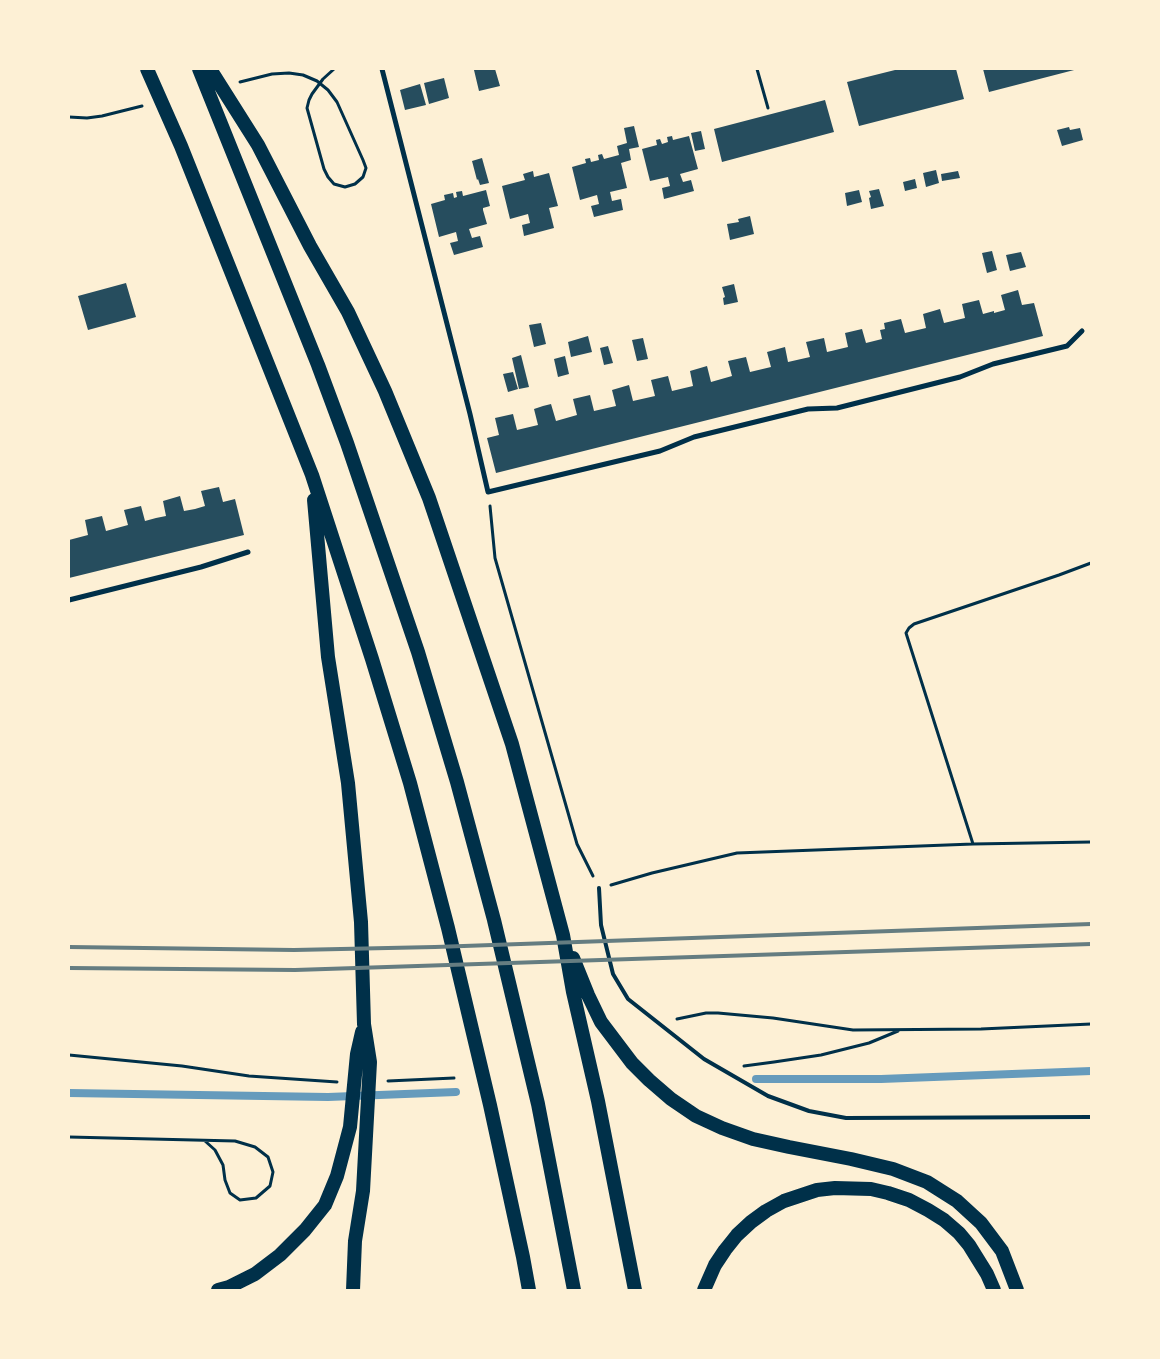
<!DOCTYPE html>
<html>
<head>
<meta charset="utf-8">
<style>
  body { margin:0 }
  #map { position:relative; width:1160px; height:1359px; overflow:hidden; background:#fdf0d5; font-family:"PT Sans",sans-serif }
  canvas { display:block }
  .frame { position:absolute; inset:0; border:70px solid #fdf0d5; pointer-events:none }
</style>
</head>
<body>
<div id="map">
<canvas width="1160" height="1359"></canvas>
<div class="frame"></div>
</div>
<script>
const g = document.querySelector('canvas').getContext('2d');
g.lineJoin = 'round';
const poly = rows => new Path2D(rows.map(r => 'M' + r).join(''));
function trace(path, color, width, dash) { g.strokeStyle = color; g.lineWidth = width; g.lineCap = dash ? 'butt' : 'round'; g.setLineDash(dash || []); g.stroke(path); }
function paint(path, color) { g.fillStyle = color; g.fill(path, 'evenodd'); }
trace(poly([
  [756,1079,881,1079,1091,1071],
  [69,1093,328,1097,456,1092]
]), '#669bbc', 8);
paint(poly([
  [480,69,495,69,500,86,479,91,474,70],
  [899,69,956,69,964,99,859,126,847,82],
  [983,69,1078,69,989,92],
  [444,78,449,98,429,104,424,83],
  [420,84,426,105,405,110,400,90],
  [825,100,834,132,722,162,714,129],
  [634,126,639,147,629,149,631,160,621,163,627,188,610,192,612,201,621,199,623,210,594,217,591,206,599,204,597,195,580,200,572,167,586,163,585,159,590,158,591,162,599,160,598,155,602,154,604,159,619,155,617,146,627,143,624,128],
  [1069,127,1070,130,1080,128,1083,140,1062,146,1057,130],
  [701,131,705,149,695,151,691,133],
  [672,136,673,140,689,136,698,169,680,174,683,182,691,180,694,191,664,199,662,188,670,186,668,177,650,181,642,149,657,145,656,140,660,139,662,144,668,142,667,137],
  [482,158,489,183,480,185,478,179,477,180,472,161],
  [936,170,939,183,926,187,923,173],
  [533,171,534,177,549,173,558,206,549,208,554,228,524,236,522,225,530,223,528,214,510,219,502,186,525,180,523,174],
  [958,171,960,178,942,181,941,174],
  [915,179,917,188,905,191,903,182],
  [879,189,884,206,871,209,869,198,871,197,869,191],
  [486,190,490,206,483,208,483,210,487,224,469,229,472,238,480,236,483,247,454,255,450,243,458,241,456,232,439,237,431,204,445,200,444,195,453,193,454,198,457,197,456,192,462,191,463,196],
  [859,190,862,202,847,206,845,193],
  [750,216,754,234,730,240,727,224,739,222,738,219],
  [992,251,997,270,987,273,982,253],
  [1021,252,1026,267,1010,271,1006,255],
  [126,283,136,317,88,330,78,296],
  [734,284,738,302,724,305,723,298,725,297,722,287],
  [1018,290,1022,305,1034,303,1043,336,496,473,487,438,499,435,495,418,513,414,517,430,538,425,534,409,543,406,551,404,556,421,577,415,573,399,590,395,594,411,616,406,612,390,629,385,633,401,655,396,651,380,668,376,672,391,693,386,690,371,707,366,711,382,732,376,728,361,746,357,750,372,771,367,767,352,785,347,788,362,810,357,806,342,824,338,827,352,848,347,845,333,862,329,866,343,882,339,880,330,885,329,884,323,901,319,905,333,926,328,923,314,940,309,944,323,965,318,962,304,979,300,983,314,994,311,994,313,1005,310,1001,295],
  [541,323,546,344,534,347,529,325],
  [588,336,592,352,571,357,568,342],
  [643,338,648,359,637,361,632,340],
  [608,346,613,363,604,365,600,348],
  [521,355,529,387,519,389,512,358],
  [565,356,569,374,558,377,554,359],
  [513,372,518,389,508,392,503,374],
  [219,487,223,502,235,499,244,535,69,578,69,540,88,535,85,520,102,516,106,531,128,525,124,510,141,506,145,521,156,518,166,516,163,501,180,496,184,511,195,509,205,506,201,491]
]), '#264d5e');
trace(poly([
  [757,69,768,108],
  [240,82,272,74,289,73,303,75,317,81,328,90,337,102,363,160,366,168,363,177,355,184,345,187,334,184,328,177,324,169,307,108,309,100,312,94,323,79,334,69],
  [69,117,87,118,102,116,142,106],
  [490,506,495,558,577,844,593,876],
  [973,844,906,633,909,628,914,624,1059,575,1091,563],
  [611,885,652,873,737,853,973,844,1091,842],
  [677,1019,706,1013,718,1013,773,1018,853,1030,981,1029,1091,1024],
  [69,1055,182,1066,249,1076,337,1082],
  [744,1066,774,1062,821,1055,869,1043,898,1031],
  [388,1081,454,1078],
  [69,1137,235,1141,255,1147,268,1157,273,1172,270,1186,256,1198,240,1200,230,1193,225,1180,223,1165,215,1150,205,1141]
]), '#003049', 3);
trace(poly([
  [599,888,601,925,613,974,628,999,704,1059,768,1096,809,1111,846,1118,1091,1117]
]), '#003049', 4);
trace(poly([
  [382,69,470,414,488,492,660,451,694,437,808,409,837,408,960,377,993,364,1067,346,1082,331],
  [69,600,201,567,248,552]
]), '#003049', 5);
trace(poly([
  [147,69,181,146,312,475,372,659,410,783,448,928,490,1105,523,1257,529,1290],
  [199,69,318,365,347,443,418,652,457,782,494,920,538,1104,574,1290],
  [210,69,258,145,310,246,348,312,385,391,429,498,512,744,563,935,573,992,598,1101,635,1290],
  [314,500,328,657,348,783,361,922,364,1024,370,1062,363,1191,355,1241,353,1290],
  [573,958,588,995,601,1022,632,1063,649,1080,671,1099,696,1116,722,1128,753,1139,789,1147,851,1159,893,1169,927,1182,957,1201,981,1223,1002,1251,1017,1290],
  [218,1290,229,1287,255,1274,280,1255,305,1230,325,1205,337,1176,350,1127,357,1054,362,1032],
  [704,1290,715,1265,725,1250,737,1235,751,1222,766,1211,784,1201,817,1190,835,1188,871,1189,888,1193,909,1200,928,1210,944,1220,959,1233,969,1245,987,1274,994,1290]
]), '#003049', 14);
trace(poly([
  [69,947,294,950,435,947,1091,924],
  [69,968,295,970,1091,944]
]), '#657d81', 4);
</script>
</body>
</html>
